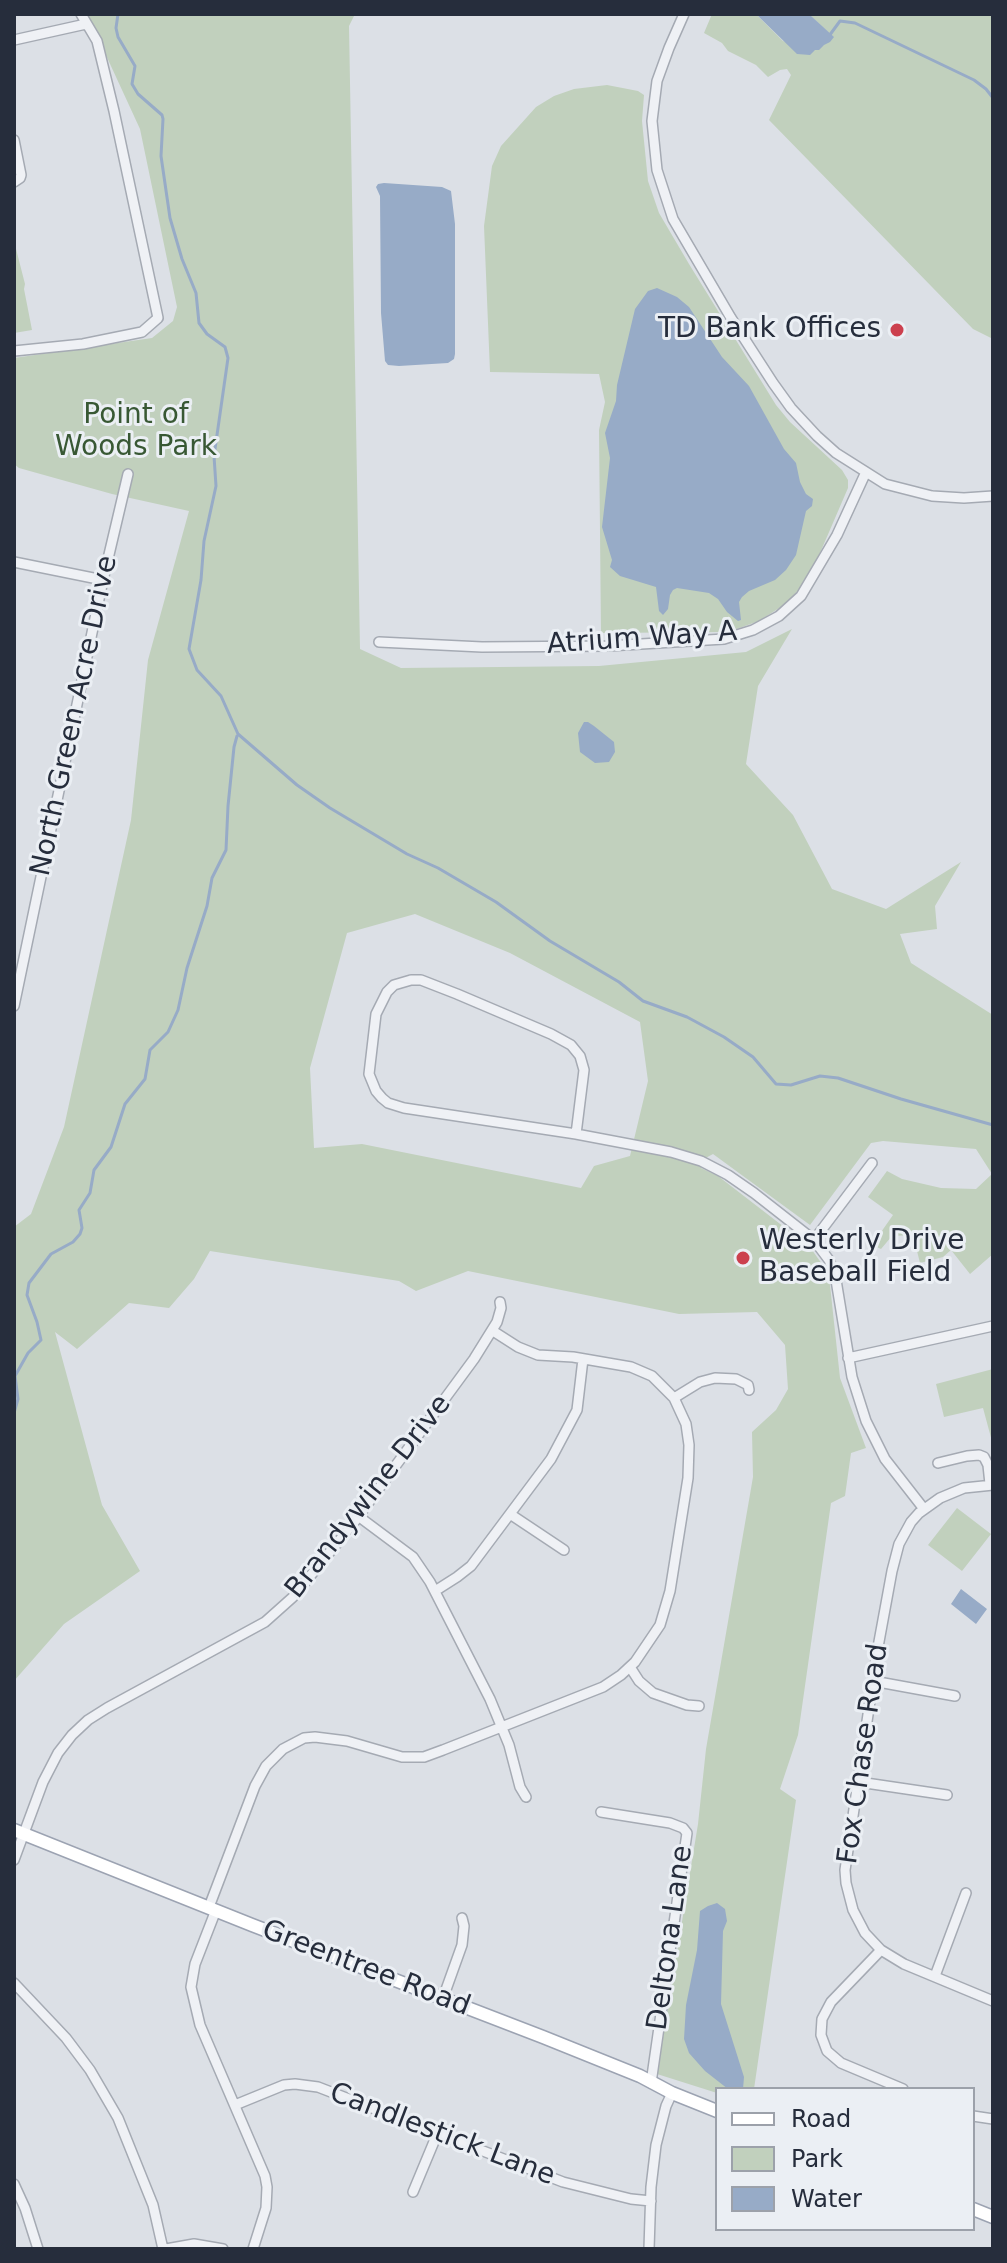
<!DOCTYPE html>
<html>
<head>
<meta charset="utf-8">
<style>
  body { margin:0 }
  #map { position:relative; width:1007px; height:2263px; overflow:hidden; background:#dce0e6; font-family:"DejaVu Sans",sans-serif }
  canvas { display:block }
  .frame { position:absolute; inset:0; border:16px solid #262d3c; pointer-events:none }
  .legend { position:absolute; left:715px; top:2087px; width:260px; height:144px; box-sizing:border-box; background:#ebeff4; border:2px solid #9ca1aa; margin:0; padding:10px 14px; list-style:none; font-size:24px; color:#262d3c }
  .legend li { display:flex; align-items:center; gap:16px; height:40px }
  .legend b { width:40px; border:2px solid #9ca1aa }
</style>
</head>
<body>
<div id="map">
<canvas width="1007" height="2263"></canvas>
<div class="frame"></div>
<ul class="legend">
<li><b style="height:10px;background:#fff"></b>Road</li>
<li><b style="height:22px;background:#c1d0bd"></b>Park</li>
<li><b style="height:22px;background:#97abc7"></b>Water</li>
</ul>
</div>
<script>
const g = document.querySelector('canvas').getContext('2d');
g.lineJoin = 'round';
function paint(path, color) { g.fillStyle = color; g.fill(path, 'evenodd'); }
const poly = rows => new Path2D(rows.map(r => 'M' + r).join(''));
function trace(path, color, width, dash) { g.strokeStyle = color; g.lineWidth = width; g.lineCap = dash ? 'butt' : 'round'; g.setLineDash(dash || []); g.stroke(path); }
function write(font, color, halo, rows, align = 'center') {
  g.font = font + ' "DejaVu Sans",sans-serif'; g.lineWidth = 6; g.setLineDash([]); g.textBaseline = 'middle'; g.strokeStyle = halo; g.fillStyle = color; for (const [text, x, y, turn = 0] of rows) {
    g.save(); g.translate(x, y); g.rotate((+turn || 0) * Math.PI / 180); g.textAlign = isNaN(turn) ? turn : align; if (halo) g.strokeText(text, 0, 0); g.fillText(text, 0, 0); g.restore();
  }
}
paint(poly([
  [87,14,355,14,349,26,360,649,401,668,599,666,746,652,792,629,758,686,746,764,793,815,832,889,886,909,961,862,935,906,937,929,900,934,911,963,993,1015,993,1254,970,1274,951,1250,943,1257,920,1263,913,1235,892,1236,881,1249,872,1245,893,1215,868,1197,887,1171,902,1179,941,1188,976,1189,992,1174,976,1149,883,1141,871,1143,810,1225,713,1154,702,1160,701,1168,718,1176,797,1237,812,1250,822,1264,830,1285,840,1378,866,1448,851,1453,845,1496,831,1503,798,1735,780,1789,796,1800,754,2089,717,2089,717,2093,657,2074,698,1824,706,1749,753,1477,752,1432,776,1410,788,1389,785,1345,757,1312,679,1314,468,1271,416,1291,399,1281,210,1251,194,1279,169,1308,129,1303,77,1349,55,1332,102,1505,140,1571,64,1624,14,1681,14,1227,31,1214,64,1127,131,820,148,660,189,511,112,494,19,468,14,464,14,358,152,338,173,321,177,307,140,129],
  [415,914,510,953,640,1022,648,1081,630,1156,594,1166,581,1188,362,1144,314,1148,310,1068,347,933],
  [712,14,756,14,783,41,815,50,833,37,809,14,993,14,993,339,973,329,769,120,791,75,787,69,780,70,768,77,756,65,728,51,722,43,704,33],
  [607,85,638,91,644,95,642,121,648,181,659,213,689,264,776,405,790,422,842,470,848,480,848,488,823,546,812,571,800,588,787,603,759,621,728,632,601,633,599,430,605,402,599,374,490,372,484,226,492,166,501,146,536,107,554,96,574,89],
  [14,241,25,284,24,289,32,330,14,333],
  [993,1369,993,1445,983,1408,944,1417,936,1384],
  [957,1508,991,1534,962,1571,928,1545]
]), '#c1d0bd');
paint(poly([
  [756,14,809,14,834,37,830,42,824,45,819,50,815,50,810,55,797,54],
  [384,183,442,187,451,191,455,224,455,354,454,359,448,363,399,366,388,365,385,361,381,313,380,196,376,187,378,184],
  [657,288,677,297,689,307,722,357,749,386,784,449,796,463,800,482,806,494,813,499,812,506,806,511,796,555,786,570,775,580,749,591,742,597,739,602,741,620,738,621,727,612,718,599,709,593,677,588,673,590,670,595,668,609,663,615,659,611,656,587,620,576,610,567,612,560,602,527,610,458,605,433,616,401,617,385,635,309,648,291],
  [584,722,588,722,594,726,614,742,615,752,609,762,595,763,580,752,578,733],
  [961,1589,987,1609,976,1624,951,1604],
  [717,1903,725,1909,727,1921,723,1931,721,2004,744,2077,743,2089,728,2089,705,2071,689,2053,684,2039,686,2005,697,1950,700,1911,708,1906]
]), '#97abc7');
trace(poly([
  [118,14,116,28,118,37,135,66,132,84,138,94,162,115,163,119,161,156,170,218,182,259,196,293,199,323,207,334,225,347,228,358,214,456,216,486,204,541,201,580,189,649,197,670,221,696,238,734,297,785,330,808,407,854,438,868,496,902,550,941,619,982,643,1001,687,1017,724,1037,753,1057,776,1084,791,1085,820,1076,838,1078,901,1099,993,1125],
  [829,36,840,21,855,23,974,80,986,89,993,98],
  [14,1413,18,1399,15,1376,28,1353,41,1340,37,1322,27,1295,29,1283,51,1254,73,1242,80,1234,82,1228,79,1210,90,1193,94,1170,111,1147,125,1104,145,1079,150,1050,168,1032,178,1010,187,968,207,906,212,878,226,850,228,806,234,747,237,736]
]), '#97abc7', 3);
const minor = poly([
  [684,14,669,48,657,81,652,121,657,170,673,219,731,318,773,383,791,408,817,436,836,453,885,484,932,496,964,498,993,496],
  [14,40,86,24],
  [14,140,21,175,20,178,14,182],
  [14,351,83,344,142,332,158,318,114,111,97,41,81,14],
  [14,562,103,580],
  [379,642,482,647,608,646,724,639,753,630,779,616,801,596,837,535,866,472],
  [411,980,421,980,457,994,551,1034,571,1045,580,1056,584,1070,576,1134,404,1108,388,1103,382,1098,376,1091,369,1074,376,1014,387,992,394,985,411,980],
  [14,1006,103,580,128,474],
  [576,1134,671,1152,701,1161,728,1175,754,1193,814,1240,829,1260,835,1274,852,1377,866,1421,885,1459,924,1509],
  [814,1240,872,1163],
  [848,1358,993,1326],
  [674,1398,700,1382,715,1378,736,1379,748,1385,749,1390],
  [938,1463,967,1456,979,1455,984,1457,988,1465,990,1484],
  [993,1485,964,1488,940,1498,919,1513,911,1522,899,1544,892,1571,878,1647,845,1870,846,1883,853,1910,865,1933,881,1950,904,1964,993,2001],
  [510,1514,564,1550],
  [358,1516,413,1557,430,1582,490,1699,509,1745,520,1787,526,1797],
  [435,1591,457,1577,471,1566,551,1459,577,1410,583,1359],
  [630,1667,639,1681,653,1693,687,1705,699,1706],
  [873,1681,955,1696],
  [859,1782,947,1795],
  [601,1812,670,1823,683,1828,687,1833,651,2083],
  [14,1860,43,1782,58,1753,72,1735,88,1720,107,1708,265,1622,293,1597,352,1525,474,1359,497,1322,501,1308,500,1302],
  [209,1907,255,1786,266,1766,283,1749,304,1738,315,1737,347,1741,402,1757,424,1757,443,1750,603,1687,621,1675,635,1662,660,1625,670,1591,688,1478,689,1445,686,1424,674,1398,652,1376,631,1367,573,1357,538,1355,518,1347,493,1331],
  [216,1910,195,1964,191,1987,200,2025,265,2176,267,2187,266,2208,253,2249],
  [881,1950,831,2002,822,2019,821,2035,827,2051,841,2063,903,2089],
  [935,1976,966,1893],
  [14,1983,66,2038,90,2070,118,2118,153,2205,163,2249],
  [443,1998,462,1945,464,1926,462,1918],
  [235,2105,284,2085,295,2084,318,2087,563,2182,631,2199,651,2201],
  [973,2116,993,2119],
  [14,2184,25,2208,38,2249],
  [413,2192,438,2132],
  [166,2249,194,2244,223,2249],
  [649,2249,651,2187,656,2145,666,2106,672,2093]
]);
const major = poly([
  [14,1830,252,1925,543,2037,640,2076,672,2093,717,2111],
  [973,2209,993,2217]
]);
trace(minor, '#a5aab3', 12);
trace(major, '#9ca3b2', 15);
trace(minor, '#eff1f5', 9);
trace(major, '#fff', 12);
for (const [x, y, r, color] of [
  [897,330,8,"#cc404e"],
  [743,1258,8,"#cc404e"]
]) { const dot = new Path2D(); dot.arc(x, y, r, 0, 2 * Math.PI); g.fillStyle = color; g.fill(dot); trace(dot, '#ebeff4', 3); }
write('28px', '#262d3c', '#ebeff4', [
  ["TD Bank Offices",881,330],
  ["Westerly Drive",759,1242,"left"],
  ["Baseball Field",759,1274,"left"]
], 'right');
write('28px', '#385834', '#ebeff4', [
  ["Point of",136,416],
  ["Woods Park",136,448]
]);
write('28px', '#262d3c', '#ebeff4', [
  ["Atrium Way A",642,639,-4],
  ["North Green Acre Drive",75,716,-78],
  ["Brandywine Drive",369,1497,-52],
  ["Fox Chase Road",864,1754,-82],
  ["Deltona Lane",671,1938,-82],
  ["Greentree Road",366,1969,21],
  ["Candlestick Lane",442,2135,21]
]);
</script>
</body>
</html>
